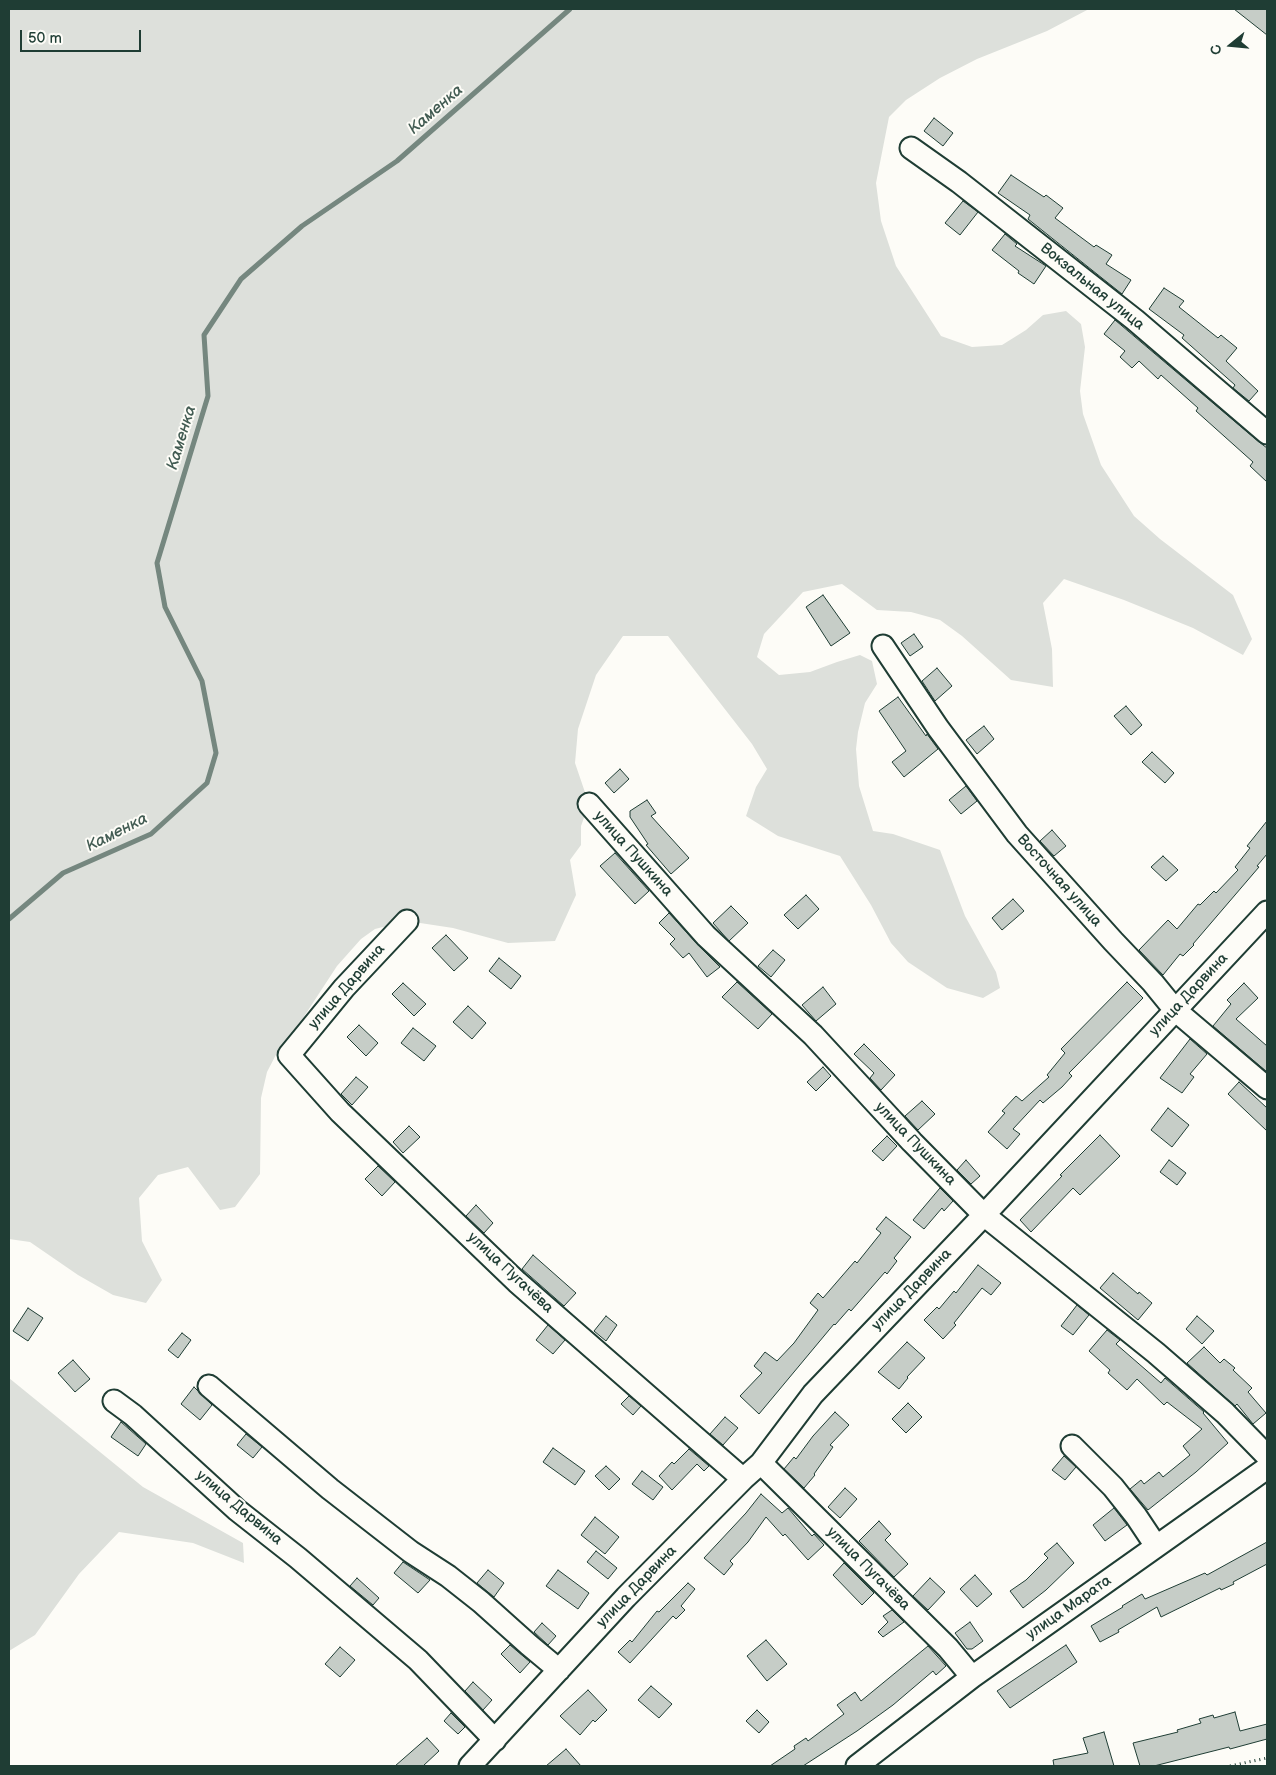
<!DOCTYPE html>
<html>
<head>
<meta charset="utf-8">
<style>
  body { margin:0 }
  #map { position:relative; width:1276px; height:1775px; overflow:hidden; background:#fdfcf7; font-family:"Balsamiq Sans",sans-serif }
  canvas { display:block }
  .frame { position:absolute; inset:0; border:10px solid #1f3d34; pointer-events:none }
  .north { position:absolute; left:1206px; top:20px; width:50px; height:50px; -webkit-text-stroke:4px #fdfcf7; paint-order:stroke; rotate:253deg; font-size:14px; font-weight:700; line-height:20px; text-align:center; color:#1f3d34 }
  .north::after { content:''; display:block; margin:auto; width:18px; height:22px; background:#1f3d34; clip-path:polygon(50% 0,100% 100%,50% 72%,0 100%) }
  .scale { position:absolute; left:20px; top:30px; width:121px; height:22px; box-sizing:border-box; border:2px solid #1f3d34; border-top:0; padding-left:6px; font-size:15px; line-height:18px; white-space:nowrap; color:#1f3d34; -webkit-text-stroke:4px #fdfcf7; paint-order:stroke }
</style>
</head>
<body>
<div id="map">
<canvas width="1276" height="1775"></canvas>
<div class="frame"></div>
<div class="north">С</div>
<div class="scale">50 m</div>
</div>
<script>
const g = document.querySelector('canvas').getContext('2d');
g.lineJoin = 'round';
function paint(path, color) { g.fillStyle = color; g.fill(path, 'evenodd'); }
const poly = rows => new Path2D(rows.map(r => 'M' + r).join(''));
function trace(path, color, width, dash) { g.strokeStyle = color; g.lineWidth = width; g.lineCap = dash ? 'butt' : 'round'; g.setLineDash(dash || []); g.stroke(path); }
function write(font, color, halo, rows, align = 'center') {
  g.font = font + ' "Balsamiq Sans",sans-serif'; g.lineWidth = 4; g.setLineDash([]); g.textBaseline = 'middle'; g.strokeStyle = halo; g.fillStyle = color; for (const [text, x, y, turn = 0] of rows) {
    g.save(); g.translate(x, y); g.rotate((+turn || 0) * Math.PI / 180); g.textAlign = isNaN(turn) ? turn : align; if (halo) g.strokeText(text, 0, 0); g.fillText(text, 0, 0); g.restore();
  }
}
paint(poly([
  [9,9,1089,9,1047,31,977,59,940,78,906,100,889,117,876,183,881,221,896,266,941,336,972,347,1002,345,1026,330,1043,315,1066,311,1081,324,1085,347,1080,391,1083,414,1101,465,1134,516,1160,539,1233,595,1252,639,1243,655,1193,628,1124,600,1064,579,1043,603,1052,649,1053,687,1011,680,962,636,940,620,911,612,877,610,842,584,803,592,764,634,757,657,779,675,810,672,837,662,860,655,872,661,877,684,865,703,858,732,856,749,859,786,873,831,893,834,940,850,965,916,996,972,1000,988,983,998,947,988,908,962,891,943,871,905,840,856,778,836,746,816,756,787,767,769,752,744,668,636,623,636,596,675,578,729,575,763,589,804,581,826,581,845,570,860,576,895,555,941,508,943,453,928,407,921,375,929,361,939,337,966,303,1018,281,1045,267,1072,261,1098,260,1174,235,1207,220,1210,188,1167,158,1175,139,1198,142,1241,162,1280,146,1303,113,1295,78,1275,30,1242,9,1239],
  [9,1378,143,1487,243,1543,244,1563,193,1543,119,1532,79,1574,35,1635,9,1651]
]), '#dde0db');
trace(poly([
  [9,919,63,873,151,834,207,783,216,753,202,681,165,607,157,563,208,396,204,335,241,279,302,226,397,161,570,9]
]), '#75877f', 5);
const building = poly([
  [1234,9,1267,9,1267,35,1234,9],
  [934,118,953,133,943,146,924,131,934,118],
  [1011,175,1044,197,1046,195,1063,208,1055,218,1094,247,1096,245,1112,255,1106,264,1131,280,1122,294,1028,219,1030,215,998,193,1011,175],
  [963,201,978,212,960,235,945,223,963,201],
  [1005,234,1017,244,1015,246,1046,266,1034,284,1018,273,1019,271,992,250,1005,234],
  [1164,288,1184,301,1179,307,1218,338,1221,335,1237,348,1226,361,1258,391,1249,401,1233,388,1235,385,1182,338,1184,335,1149,309,1164,288],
  [1115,320,1259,442,1267,448,1267,482,1250,466,1253,462,1196,411,1198,408,1161,375,1158,379,1139,361,1132,368,1120,357,1125,351,1104,334,1115,320],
  [823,595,850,633,831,646,806,607,823,595],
  [914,634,923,647,910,656,901,643,914,634],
  [937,668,952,686,935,701,922,681,937,668],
  [898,697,926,736,927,734,938,749,904,777,892,762,906,751,879,711,898,697],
  [1126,706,1142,725,1131,735,1114,716,1126,706],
  [984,726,994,739,977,754,966,740,984,726],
  [1152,752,1174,773,1165,783,1142,762,1152,752],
  [620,769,629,779,614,793,605,783,620,769],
  [966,786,977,801,961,814,949,800,966,786],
  [647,800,656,813,651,816,689,858,671,874,646,845,648,844,630,817,630,811,647,800],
  [1267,821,1267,854,1257,866,1259,867,1193,944,1194,945,1183,956,1180,954,1163,975,1139,950,1168,920,1177,929,1198,904,1200,905,1214,891,1216,893,1238,870,1235,867,1250,848,1247,846,1267,821],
  [1052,830,1066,846,1054,856,1040,841,1052,830],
  [615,853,649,891,635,904,600,866,615,853],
  [1163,856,1178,870,1166,881,1151,867,1163,856],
  [806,895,819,909,798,929,784,915,806,895],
  [1013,899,1024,911,1002,930,992,918,1013,899],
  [731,906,748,923,729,941,713,923,731,906],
  [669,913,697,944,720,967,707,977,689,953,683,958,670,944,675,939,659,923,669,913],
  [446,935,468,958,454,971,432,948,446,935],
  [773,950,785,960,771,977,758,966,773,950],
  [499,958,521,976,511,989,489,971,499,958],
  [737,982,772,1014,758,1029,722,997,737,982],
  [1127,982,1143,998,1069,1073,1072,1076,1062,1087,1043,1103,1040,1100,1013,1129,1020,1134,1007,1149,988,1132,1005,1113,1002,1111,1016,1096,1022,1101,1049,1077,1047,1075,1065,1053,1061,1049,1127,982],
  [403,983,426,1004,414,1016,392,994,403,983],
  [1244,983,1258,998,1236,1019,1267,1046,1267,1072,1213,1026,1231,1004,1227,1000,1244,983],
  [823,987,836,1004,816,1021,802,1005,823,987],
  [468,1006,486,1023,472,1039,453,1022,468,1006],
  [359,1025,378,1043,366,1056,347,1037,359,1025],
  [413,1028,436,1046,424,1061,401,1043,413,1028],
  [1190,1039,1207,1054,1190,1074,1194,1077,1182,1093,1160,1078,1190,1039],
  [864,1044,895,1075,881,1090,870,1078,874,1073,854,1054,864,1044],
  [823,1067,831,1076,816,1091,807,1082,823,1067],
  [356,1077,368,1087,352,1105,341,1094,356,1077],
  [1239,1082,1267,1108,1267,1131,1228,1094,1239,1082],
  [922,1101,935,1114,918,1130,905,1116,922,1101],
  [1168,1108,1189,1125,1172,1147,1151,1130,1168,1108],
  [409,1126,420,1137,403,1153,393,1142,409,1126],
  [1100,1135,1120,1156,1080,1195,1073,1188,1031,1232,1020,1220,1062,1176,1060,1175,1100,1135],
  [887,1136,897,1146,883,1161,872,1151,887,1136],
  [966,1160,980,1176,971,1184,957,1170,966,1160],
  [1169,1160,1186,1173,1177,1185,1160,1172,1169,1160],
  [378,1166,395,1182,382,1196,365,1179,378,1166],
  [940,1188,953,1201,944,1211,942,1208,924,1229,913,1220,940,1188],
  [476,1205,493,1223,484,1233,466,1216,476,1205],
  [886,1217,911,1237,894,1258,897,1261,887,1274,885,1272,851,1311,849,1309,835,1325,834,1324,759,1414,740,1396,762,1373,754,1366,765,1352,777,1361,794,1343,818,1310,810,1303,818,1293,823,1298,855,1261,857,1263,881,1233,876,1229,886,1217],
  [533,1255,576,1293,564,1306,522,1269,533,1255],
  [978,1265,1001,1283,991,1295,982,1288,954,1323,956,1325,943,1339,924,1320,937,1307,939,1309,954,1291,956,1293,978,1265],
  [1113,1273,1138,1294,1139,1292,1152,1303,1138,1320,1100,1288,1113,1273],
  [1077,1305,1089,1315,1073,1335,1061,1326,1077,1305],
  [28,1308,43,1318,28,1341,13,1331,28,1308],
  [606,1316,617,1325,606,1341,594,1331,606,1316],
  [1197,1316,1214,1331,1202,1344,1186,1329,1197,1316],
  [548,1325,565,1340,553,1354,536,1340,548,1325],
  [1107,1330,1120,1340,1116,1344,1161,1383,1165,1378,1204,1412,1203,1413,1228,1443,1196,1472,1148,1510,1130,1489,1141,1480,1144,1484,1159,1472,1163,1477,1190,1455,1183,1446,1202,1429,1167,1402,1164,1405,1137,1379,1127,1390,1108,1373,1110,1370,1089,1351,1107,1330],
  [182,1333,191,1340,178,1358,168,1350,182,1333],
  [907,1342,925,1358,907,1377,908,1378,899,1389,878,1372,907,1342],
  [1204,1347,1220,1363,1224,1359,1235,1368,1233,1370,1252,1388,1248,1392,1266,1413,1253,1424,1237,1404,1235,1406,1187,1363,1204,1347],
  [73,1360,90,1379,75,1392,58,1373,73,1360],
  [194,1387,212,1405,200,1420,181,1404,194,1387],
  [629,1396,641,1406,633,1415,621,1404,629,1396],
  [908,1403,922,1417,906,1433,892,1419,908,1403],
  [835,1412,849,1425,830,1445,833,1447,814,1474,815,1475,804,1488,784,1469,794,1457,796,1459,813,1436,835,1412],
  [725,1417,738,1428,723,1445,710,1434,725,1417],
  [121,1422,146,1444,138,1456,111,1437,121,1422],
  [246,1434,262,1447,253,1458,237,1445,246,1434],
  [553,1448,585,1471,575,1485,543,1462,553,1448],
  [689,1449,709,1466,704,1471,697,1464,672,1490,659,1476,672,1462,674,1464,689,1449],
  [1064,1456,1076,1467,1065,1480,1052,1470,1064,1456],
  [606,1466,620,1479,609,1490,595,1476,606,1466],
  [642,1471,663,1487,653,1500,632,1484,642,1471],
  [845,1488,857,1499,840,1518,828,1507,845,1488],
  [761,1494,782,1513,788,1508,812,1536,814,1534,824,1545,808,1560,785,1534,783,1536,766,1517,748,1542,730,1561,733,1564,724,1575,704,1558,746,1513,761,1494],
  [1114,1508,1127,1525,1105,1541,1093,1525,1114,1508],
  [595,1517,619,1537,605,1554,581,1535,595,1517],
  [879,1521,891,1534,885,1540,908,1564,894,1577,859,1541,879,1521],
  [1267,1542,1267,1564,1233,1582,1234,1584,1221,1590,1220,1588,1161,1617,1157,1607,1118,1630,1119,1632,1100,1642,1091,1626,1123,1607,1122,1606,1142,1594,1145,1599,1205,1573,1207,1575,1267,1542],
  [1057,1543,1074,1563,1046,1590,1023,1608,1010,1591,1026,1580,1048,1558,1044,1554,1057,1543],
  [596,1551,617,1568,608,1579,587,1562,596,1551],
  [403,1562,430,1580,418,1593,394,1573,403,1562],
  [844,1563,874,1593,862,1605,833,1575,844,1563],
  [488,1570,504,1583,494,1597,477,1583,488,1570],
  [558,1570,589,1593,578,1609,546,1586,558,1570],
  [975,1575,992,1594,977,1607,960,1589,975,1575],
  [357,1578,379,1598,373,1605,350,1586,357,1578],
  [930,1578,945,1592,928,1610,913,1596,930,1578],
  [688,1583,695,1589,681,1606,685,1610,676,1619,673,1616,630,1663,618,1652,630,1640,632,1642,657,1611,659,1612,688,1583],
  [892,1610,904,1622,883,1637,878,1632,888,1622,883,1616,892,1610],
  [970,1622,983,1641,972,1649,967,1649,955,1633,970,1622],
  [542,1623,556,1636,548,1645,534,1632,542,1623],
  [766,1640,787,1664,767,1681,747,1656,766,1640],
  [510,1645,530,1662,520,1673,501,1654,510,1645],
  [1066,1645,1077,1662,1010,1708,997,1691,1066,1645],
  [928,1646,946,1666,936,1675,933,1671,893,1705,857,1731,803,1766,770,1766,795,1749,794,1746,806,1738,808,1741,844,1714,837,1705,855,1692,861,1701,928,1646],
  [340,1647,355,1660,340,1677,325,1664,340,1647],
  [473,1682,492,1700,483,1710,465,1691,473,1682],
  [651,1686,672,1704,659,1718,638,1700,651,1686],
  [588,1690,607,1710,595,1722,593,1720,580,1735,560,1716,588,1690],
  [757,1710,769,1722,759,1733,746,1721,757,1710],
  [1235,1712,1240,1731,1267,1724,1267,1739,1230,1749,1229,1747,1154,1766,1140,1766,1133,1743,1178,1732,1177,1730,1201,1723,1199,1719,1213,1715,1214,1718,1235,1712],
  [451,1713,465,1727,458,1734,444,1721,451,1713],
  [1104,1732,1114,1766,1054,1766,1053,1760,1088,1753,1083,1738,1104,1732],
  [427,1738,439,1751,423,1766,395,1766,427,1738],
  [566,1749,581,1766,546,1766,566,1749]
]);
paint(building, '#c6cdc7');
trace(building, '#1f3d34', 1);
const minor = poly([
  [911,148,959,182,1135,320,1267,433],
  [883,646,938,728,1017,834,1113,941,1153,983,1175,1010,1267,1088],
  [589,804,706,936,813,1035,912,1142,984,1215,1156,1353,1225,1413,1267,1456],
  [407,921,344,988,289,1055,340,1112,517,1282,743,1479],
  [209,1386,330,1489,411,1552,448,1576,481,1602,529,1645,559,1670],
  [114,1401,133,1415,237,1510,298,1558,418,1660,495,1740],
  [1072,1446,1113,1487,1136,1516,1156,1546],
  [761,1463,948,1648,972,1677],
  [470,1766,626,1597,743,1479,761,1463,813,1394,984,1215,1267,912],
  [857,1766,972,1677,1267,1468]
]);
trace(minor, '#1f3d34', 25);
trace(poly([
  [1230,1766,1267,1758]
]), '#1f3d34', 3, [1, 4]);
trace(minor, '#fdfcf7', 21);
write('15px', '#1f3d34', '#fdfcf7', [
  ["Вокзальная улица",1092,287,39],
  ["улица Пушкина",633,854,48],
  ["Восточная улица",1059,881,48],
  ["улица Дарвина",347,987,-49],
  ["улица Дарвина",1189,995,-47],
  ["улица Пушкина",915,1144,46],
  ["улица Пугачёва",510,1273,43],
  ["улица Дарвина",912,1290,-46],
  ["улица Дарвина",239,1508,40],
  ["улица Пугачёва",868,1569,45],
  ["улица Дарвина",637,1587,-46],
  ["улица Марата",1069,1608,-35]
]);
write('italic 16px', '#435c53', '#fdfcf7', [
  ["Каменка",436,110,-41],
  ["Каменка",182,438,-73],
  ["Каменка",117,833,-27]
]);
</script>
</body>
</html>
